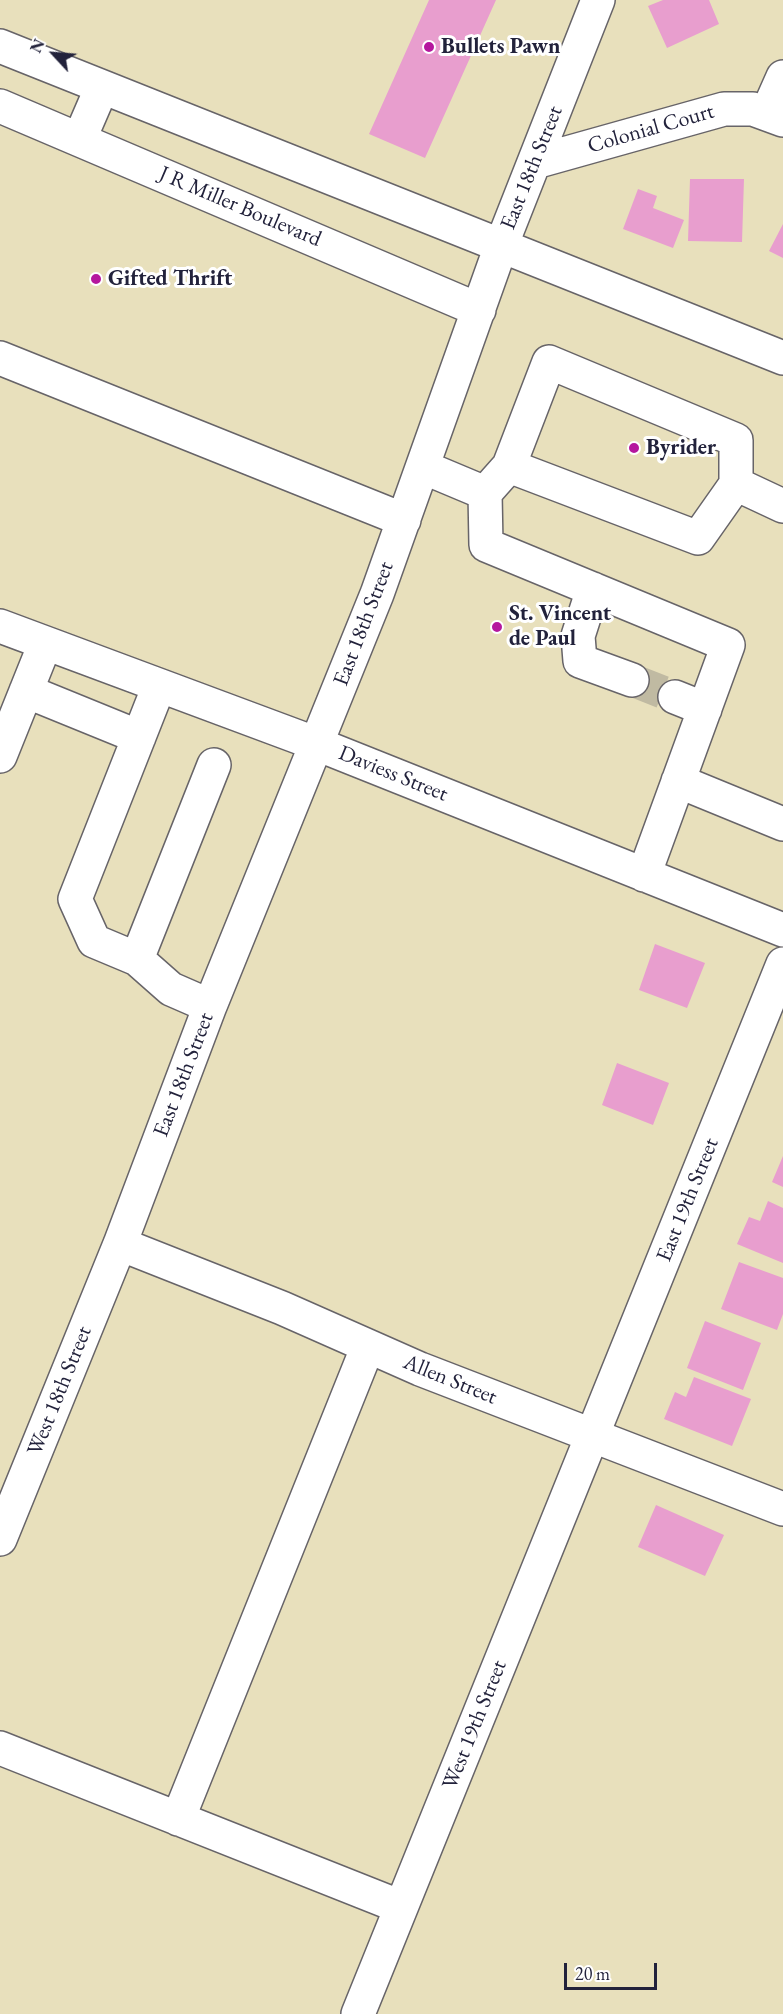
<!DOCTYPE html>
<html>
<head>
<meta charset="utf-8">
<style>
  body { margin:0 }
  #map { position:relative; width:783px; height:2014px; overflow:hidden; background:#e8e0bc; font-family:"EB Garamond",serif }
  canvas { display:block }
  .north { position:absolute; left:24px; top:24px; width:60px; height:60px; -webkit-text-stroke:4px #fff; paint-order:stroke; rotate:296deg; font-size:16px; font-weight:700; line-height:24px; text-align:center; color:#22223b }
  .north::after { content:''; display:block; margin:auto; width:21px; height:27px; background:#22223b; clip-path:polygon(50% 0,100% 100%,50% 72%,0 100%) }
  .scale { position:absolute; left:564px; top:1963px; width:93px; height:27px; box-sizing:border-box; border:3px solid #22223b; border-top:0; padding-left:8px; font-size:18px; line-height:21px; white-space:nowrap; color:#22223b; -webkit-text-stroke:4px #fff; paint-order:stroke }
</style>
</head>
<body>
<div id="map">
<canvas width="783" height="2014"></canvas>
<div class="north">N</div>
<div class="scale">20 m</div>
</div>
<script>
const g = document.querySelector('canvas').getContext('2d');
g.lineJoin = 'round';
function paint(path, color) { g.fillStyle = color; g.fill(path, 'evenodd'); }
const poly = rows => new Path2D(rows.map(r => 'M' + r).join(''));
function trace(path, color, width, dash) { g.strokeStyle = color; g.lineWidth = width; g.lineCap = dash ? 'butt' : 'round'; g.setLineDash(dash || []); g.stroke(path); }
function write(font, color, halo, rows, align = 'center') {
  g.font = font + ' "EB Garamond",serif'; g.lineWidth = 6; g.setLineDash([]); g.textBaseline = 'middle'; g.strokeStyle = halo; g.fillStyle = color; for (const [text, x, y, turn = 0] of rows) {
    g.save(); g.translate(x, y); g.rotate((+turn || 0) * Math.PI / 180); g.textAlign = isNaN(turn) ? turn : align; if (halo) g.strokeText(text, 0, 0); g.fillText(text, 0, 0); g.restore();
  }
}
paint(poly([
  [429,0,496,0,425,158,369,134],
  [663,0,709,0,719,24,667,48,648,6],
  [690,179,744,179,742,242,688,241],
  [638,189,657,196,653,208,684,220,673,248,623,229],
  [783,224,783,258,769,251],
  [655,944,705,963,687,1008,639,990],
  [617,1063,669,1083,653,1125,602,1105],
  [783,1156,783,1187,772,1182],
  [768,1201,783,1208,783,1263,737,1244,749,1217,760,1221],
  [739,1262,783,1278,783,1314,777,1330,721,1309],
  [705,1321,761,1343,743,1390,687,1368],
  [694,1377,751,1399,732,1446,664,1419,675,1392,686,1397],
  [656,1505,724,1535,705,1576,638,1547]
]), '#e89ece');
trace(poly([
  [632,680,675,697]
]), '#c0baa2', 33, [33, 16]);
const minor = poly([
  [0,46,783,358],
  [0,106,479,310],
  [767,113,783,77],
  [80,138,102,87],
  [535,162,724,109,753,109,783,120],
  [0,358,404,520],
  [509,466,698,538,736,484],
  [423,467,485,493,486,545,728,645,644,875],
  [485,493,509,466,549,362,736,440,736,484,783,506],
  [593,589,578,636,580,661,632,680],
  [0,626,317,744,783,930],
  [159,686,75,899,94,941,137,959,171,989,210,1006],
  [26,691,139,737],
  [675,697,705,709],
  [0,756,45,644],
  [678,781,783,824],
  [137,959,214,765],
  [120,1244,282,1308,420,1369,783,1509],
  [0,1539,120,1244,210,1006,377,594,501,246,598,0],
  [0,1748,401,1907],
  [178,1819,368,1346],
  [358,2014,783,964]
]);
trace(minor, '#676468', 36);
trace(minor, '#fff', 33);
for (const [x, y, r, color] of [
  [429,47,6,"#b5179e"],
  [96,279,6,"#b5179e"],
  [634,448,6,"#b5179e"],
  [497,627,6,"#b5179e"]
]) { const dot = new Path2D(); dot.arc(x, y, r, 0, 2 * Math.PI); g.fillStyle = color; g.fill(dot); trace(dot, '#fff', 2); }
write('bold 22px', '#22223b', '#fff', [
  ["Bullets Pawn",441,47],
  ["Gifted Thrift",108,279],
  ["Byrider",646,448],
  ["St. Vincent",509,614],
  ["de Paul",509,639]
], 'left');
write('22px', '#22223b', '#fff', [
  ["Colonial Court",651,129,-16],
  ["East 18th Street",532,168,-68],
  ["J R Miller Boulevard",240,207,23],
  ["East 18th Street",364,624,-69],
  ["Daviess Street",393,774,22],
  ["East 18th Street",184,1075,-69],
  ["East 19th Street",688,1200,-68],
  ["Allen Street",450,1380,22],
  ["West 18th Street",60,1391,-68],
  ["West 19th Street",475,1725,-68]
]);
</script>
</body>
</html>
